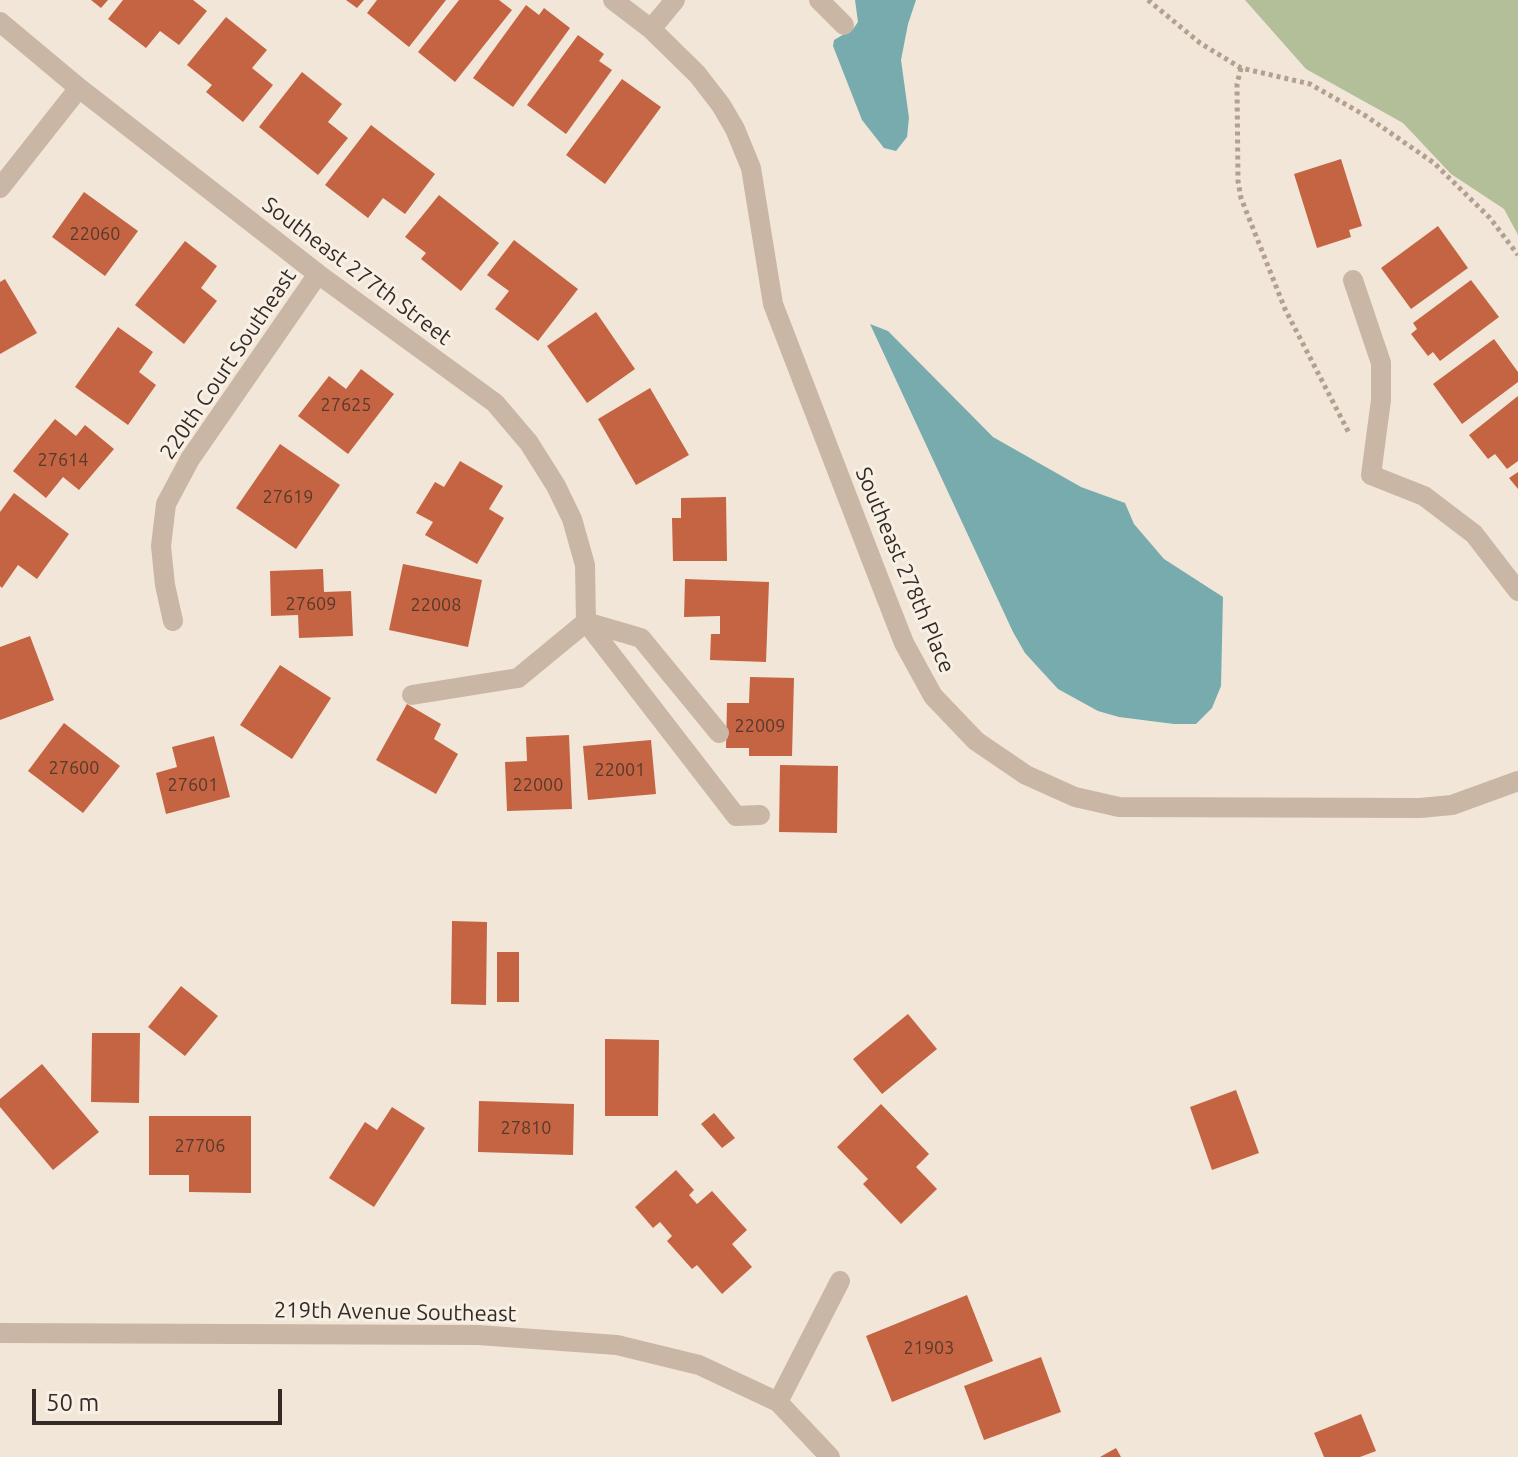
<!DOCTYPE html>
<html>
<head>
<meta charset="utf-8">
<style>
  body { margin:0 }
  #map { position:relative; width:1518px; height:1457px; overflow:hidden; background:#f1e6d8; font-family:Ubuntu,sans-serif }
  canvas { display:block }
  .scale { position:absolute; left:32px; top:1389px; width:250px; height:36px; box-sizing:border-box; border:4px solid #342b26; border-top:0; padding-left:10px; font-size:24px; line-height:28px; white-space:nowrap; color:#342b26; -webkit-text-stroke:6px #f9f0e5; paint-order:stroke }
</style>
</head>
<body>
<div id="map">
<canvas width="1518" height="1457"></canvas>
<div class="scale">50 m</div>
</div>
<script>
const g = document.querySelector('canvas').getContext('2d');
g.lineJoin = 'round';
function paint(path, color) { g.fillStyle = color; g.fill(path, 'evenodd'); }
const poly = rows => new Path2D(rows.map(r => 'M' + r).join(''));
function trace(path, color, width, dash) { g.strokeStyle = color; g.lineWidth = width; g.lineCap = dash ? 'butt' : 'round'; g.setLineDash(dash || []); g.stroke(path); }
function write(font, color, halo, rows, align = 'center') {
  g.font = font + ' Ubuntu,sans-serif'; g.lineWidth = 6; g.setLineDash([]); g.textBaseline = 'middle'; g.strokeStyle = halo; g.fillStyle = color; for (const [text, x, y, turn = 0] of rows) {
    g.save(); g.translate(x, y); g.rotate((+turn || 0) * Math.PI / 180); g.textAlign = isNaN(turn) ? turn : align; if (halo) g.strokeText(text, 0, 0); g.fillText(text, 0, 0); g.restore();
  }
}
paint(poly([
  [1245,0,1518,0,1518,235,1504,209,1451,174,1403,123,1306,69]
]), '#b2bf99');
paint(poly([
  [855,0,916,0,908,24,901,60,909,118,907,137,896,151,884,148,862,120,833,46,834,40,853,29,858,22],
  [870,324,888,331,993,437,1081,487,1125,503,1134,524,1164,559,1223,597,1221,686,1212,708,1196,724,1174,724,1119,717,1098,711,1058,689,1025,653,1013,632]
]), '#78abae');
paint(poly([
  [91,0,108,0,101,8],
  [123,0,193,0,207,11,179,45,160,31,146,48,108,19],
  [346,0,364,0,357,8],
  [377,0,446,0,409,47,367,13],
  [459,0,499,0,512,10,455,82,418,52],
  [526,5,539,15,544,8,570,28,513,107,473,78],
  [226,17,267,50,252,68,273,85,243,122,206,92,212,85,187,65],
  [578,35,604,54,599,61,612,70,566,134,527,105],
  [302,72,342,104,328,122,348,138,318,175,259,127],
  [622,79,661,107,605,184,566,155],
  [371,125,435,174,405,214,383,198,368,218,325,185],
  [1341,159,1362,226,1349,230,1351,237,1317,248,1294,174],
  [84,192,138,231,105,276,52,237],
  [439,195,499,243,461,291,421,259,426,253,405,237],
  [1438,226,1468,268,1411,309,1381,268],
  [514,240,578,289,538,341,495,309,509,291,487,275],
  [185,241,217,266,201,288,217,301,184,344,135,305],
  [5,279,37,333,0,354,0,282],
  [1471,280,1499,317,1440,361,1433,352,1428,356,1411,334,1417,329,1413,323],
  [596,312,635,369,587,403,547,346],
  [118,327,153,352,139,372,156,385,128,425,75,387],
  [1494,339,1518,372,1518,382,1462,424,1433,384],
  [361,369,394,394,348,454,298,416,329,376,346,389],
  [650,388,689,455,636,485,598,419],
  [1518,396,1518,461,1507,469,1495,454,1488,459,1469,435],
  [55,419,76,436,85,425,114,449,79,490,63,477,46,498,13,471],
  [280,444,340,485,296,549,236,508],
  [460,461,503,486,489,509,504,518,477,564,425,535,433,522,416,513,435,482,444,487],
  [1518,472,1518,489,1509,478],
  [14,493,69,534,37,579,18,565,2,588,0,586,0,512],
  [726,497,727,561,673,561,672,518,681,518,681,498],
  [403,564,482,580,468,647,389,630],
  [323,569,324,592,351,591,353,636,299,638,298,615,271,616,270,571],
  [685,579,769,582,766,662,710,660,711,634,720,634,720,616,684,617],
  [30,636,54,700,0,720,0,647],
  [280,665,331,698,292,759,240,725],
  [750,677,794,678,792,756,749,756,749,748,726,748,727,703,749,703],
  [407,704,441,724,434,739,458,754,436,794,376,760],
  [64,723,120,766,83,813,28,771],
  [569,735,572,809,507,811,505,762,527,761,526,737],
  [214,736,230,797,166,814,156,773,177,767,172,747],
  [651,740,656,794,588,800,583,746],
  [780,765,838,766,837,833,779,832],
  [452,921,487,922,486,1005,451,1004],
  [497,952,519,952,519,1002,497,1002],
  [181,986,218,1016,185,1056,148,1027],
  [908,1014,937,1049,882,1094,853,1059],
  [92,1033,140,1033,139,1103,91,1102],
  [605,1039,659,1040,658,1116,605,1116],
  [42,1064,99,1132,53,1170,0,1107,0,1099],
  [1236,1090,1259,1153,1212,1170,1190,1107],
  [479,1101,574,1104,573,1155,478,1152],
  [881,1104,929,1154,916,1167,937,1189,901,1224,863,1184,868,1179,837,1147],
  [392,1107,425,1128,374,1207,329,1178,365,1122,377,1130],
  [714,1113,735,1138,722,1148,701,1124],
  [149,1116,251,1116,251,1193,189,1192,189,1175,149,1175],
  [676,1170,694,1190,689,1195,697,1204,712,1191,747,1230,732,1244,752,1267,722,1294,697,1265,692,1269,667,1241,672,1236,660,1222,653,1228,635,1207],
  [967,1295,993,1361,892,1402,866,1336],
  [1041,1357,1061,1412,984,1440,964,1386],
  [1361,1414,1376,1451,1360,1457,1324,1457,1314,1433],
  [1116,1448,1121,1457,1100,1457]
]), '#c56442');
trace(poly([
  [1148,0,1200,43,1241,68,1310,84,1366,116,1434,163,1490,218,1518,255],
  [1241,68,1237,84,1238,181,1241,198,1285,309,1350,435]
]), '#b4a08f', 5, [4, 4]);
trace(poly([
  [613,0,651,29,697,74,721,105,735,129,751,168,773,304,877,574,904,643,933,696,976,741,1026,775,1075,797,1119,807,1420,808,1452,805,1518,781],
  [819,0,844,25],
  [0,22,79,88,318,274,495,403,529,443,556,486,572,519,585,565,586,622,736,816,760,815],
  [651,29,675,0],
  [0,188,79,88],
  [1353,280,1381,363,1381,400,1371,475,1424,496,1474,534,1518,591],
  [173,621,165,585,161,546,166,504,190,459,318,274],
  [412,695,518,678,586,622,641,638,719,733],
  [0,1333,478,1335,617,1345,699,1365,778,1402,830,1457],
  [778,1402,840,1281]
]), '#c9b6a5', 20);
write('18px', '#58392d', null, [
  ["22060",95,234],
  ["27625",346,405],
  ["27614",63,460],
  ["27619",288,497],
  ["27609",311,604],
  ["22008",436,605],
  ["22009",760,726],
  ["27600",74,768],
  ["22001",620,770],
  ["27601",193,785],
  ["22000",538,785],
  ["27810",526,1128],
  ["27706",200,1146],
  ["21903",929,1348]
]);
write('22px', '#342b26', '#f9f0e5', [
  ["Southeast 277th Street",357,271,37],
  ["220th Court Southeast",228,364,-56],
  ["Southeast 278th Place",905,570,67],
  ["219th Avenue Southeast",395,1312,1]
]);
</script>
</body>
</html>
